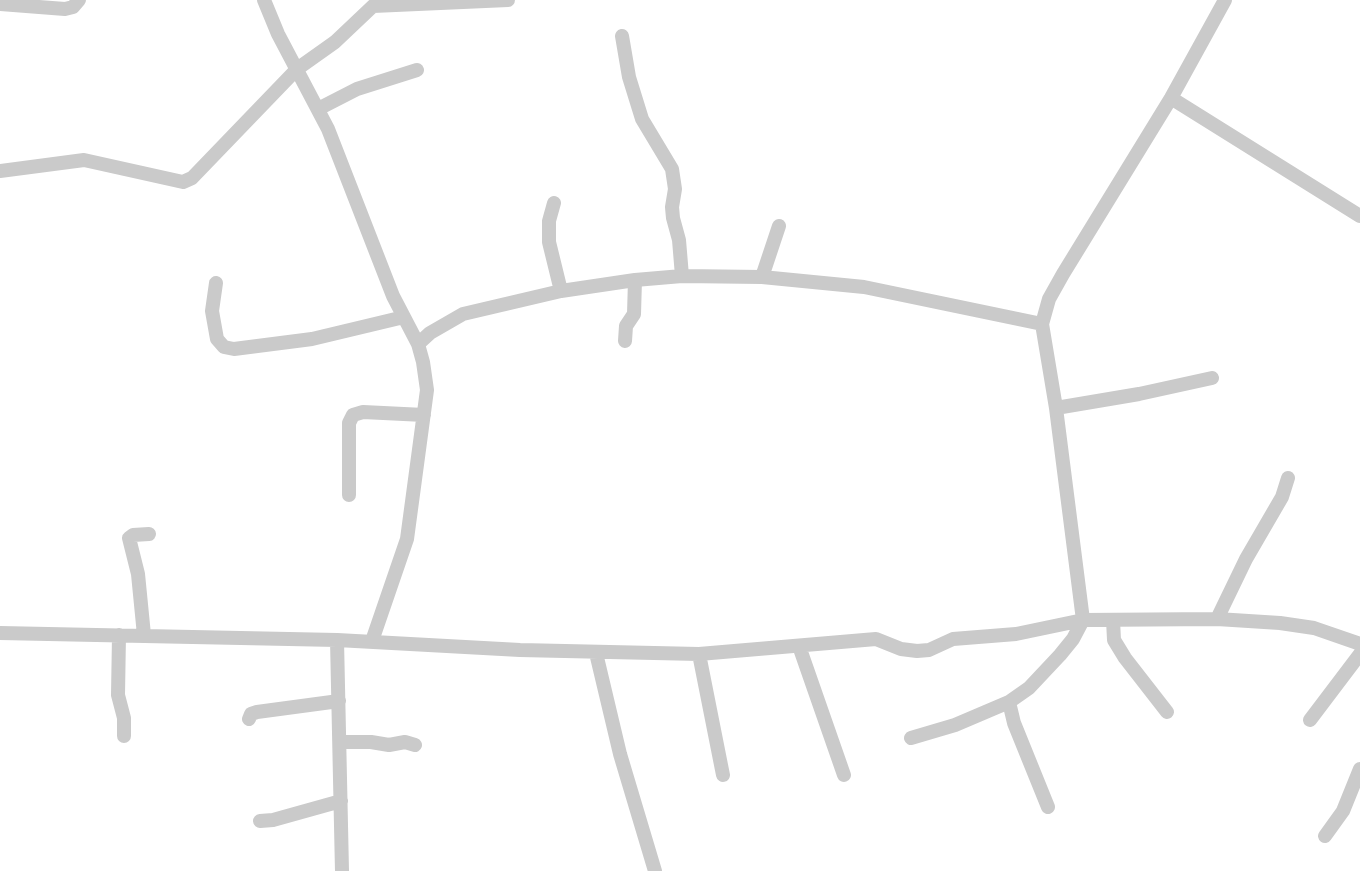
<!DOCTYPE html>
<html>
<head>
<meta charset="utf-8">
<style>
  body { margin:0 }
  canvas { display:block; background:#fff }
</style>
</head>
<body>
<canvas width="1360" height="871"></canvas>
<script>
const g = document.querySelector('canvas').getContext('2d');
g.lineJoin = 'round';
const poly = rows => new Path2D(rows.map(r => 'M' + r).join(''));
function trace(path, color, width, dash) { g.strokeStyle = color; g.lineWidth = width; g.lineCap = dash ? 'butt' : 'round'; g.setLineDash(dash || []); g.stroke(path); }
trace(poly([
  [264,0,278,34,328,129,393,296,418,344,423,362,427,390,407,539,372,641],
  [0,4,65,9,73,7,79,0],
  [622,36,629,77,642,119,672,169,675,189,672,207,673,218,679,240,682,276],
  [1171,98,1360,216],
  [318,109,357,89,417,70],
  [0,171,84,160,183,182,192,178,297,69,335,42,373,6,508,0],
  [554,203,549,221,549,242,561,291],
  [762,277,779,226],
  [216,283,212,311,217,339,224,347,234,349,312,339,404,317],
  [625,341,626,326,634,314,635,280],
  [418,344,430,333,463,314,561,291,635,280,682,276,762,277,864,287,1042,324],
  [1056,408,1139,394,1212,378],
  [349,495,349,423,353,415,363,412,424,415],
  [1217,619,1246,559,1282,497,1288,478],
  [1113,620,1114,640,1125,658,1167,712],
  [0,633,337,640,520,650,699,654,876,639,901,649,917,651,929,650,953,639,1016,634,1083,620,1217,619,1280,623,1314,628,1360,644],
  [119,635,118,695,124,718,124,736],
  [144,635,138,574,129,538,133,535,149,534],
  [337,640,342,871],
  [799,646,844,775],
  [596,653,620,754,655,871],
  [699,654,723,775],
  [1009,702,1014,723,1048,807],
  [249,719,251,714,257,712,339,701],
  [1310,720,1360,654],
  [911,738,955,725,1009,702,1029,688,1060,655,1073,639,1083,620,1056,408,1042,324,1049,299,1063,274,1171,98,1225,0],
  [340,742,371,742,389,745,405,742,415,745],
  [260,821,273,820,341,801],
  [1325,836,1343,811,1360,769]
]), '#cacaca', 14);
</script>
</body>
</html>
